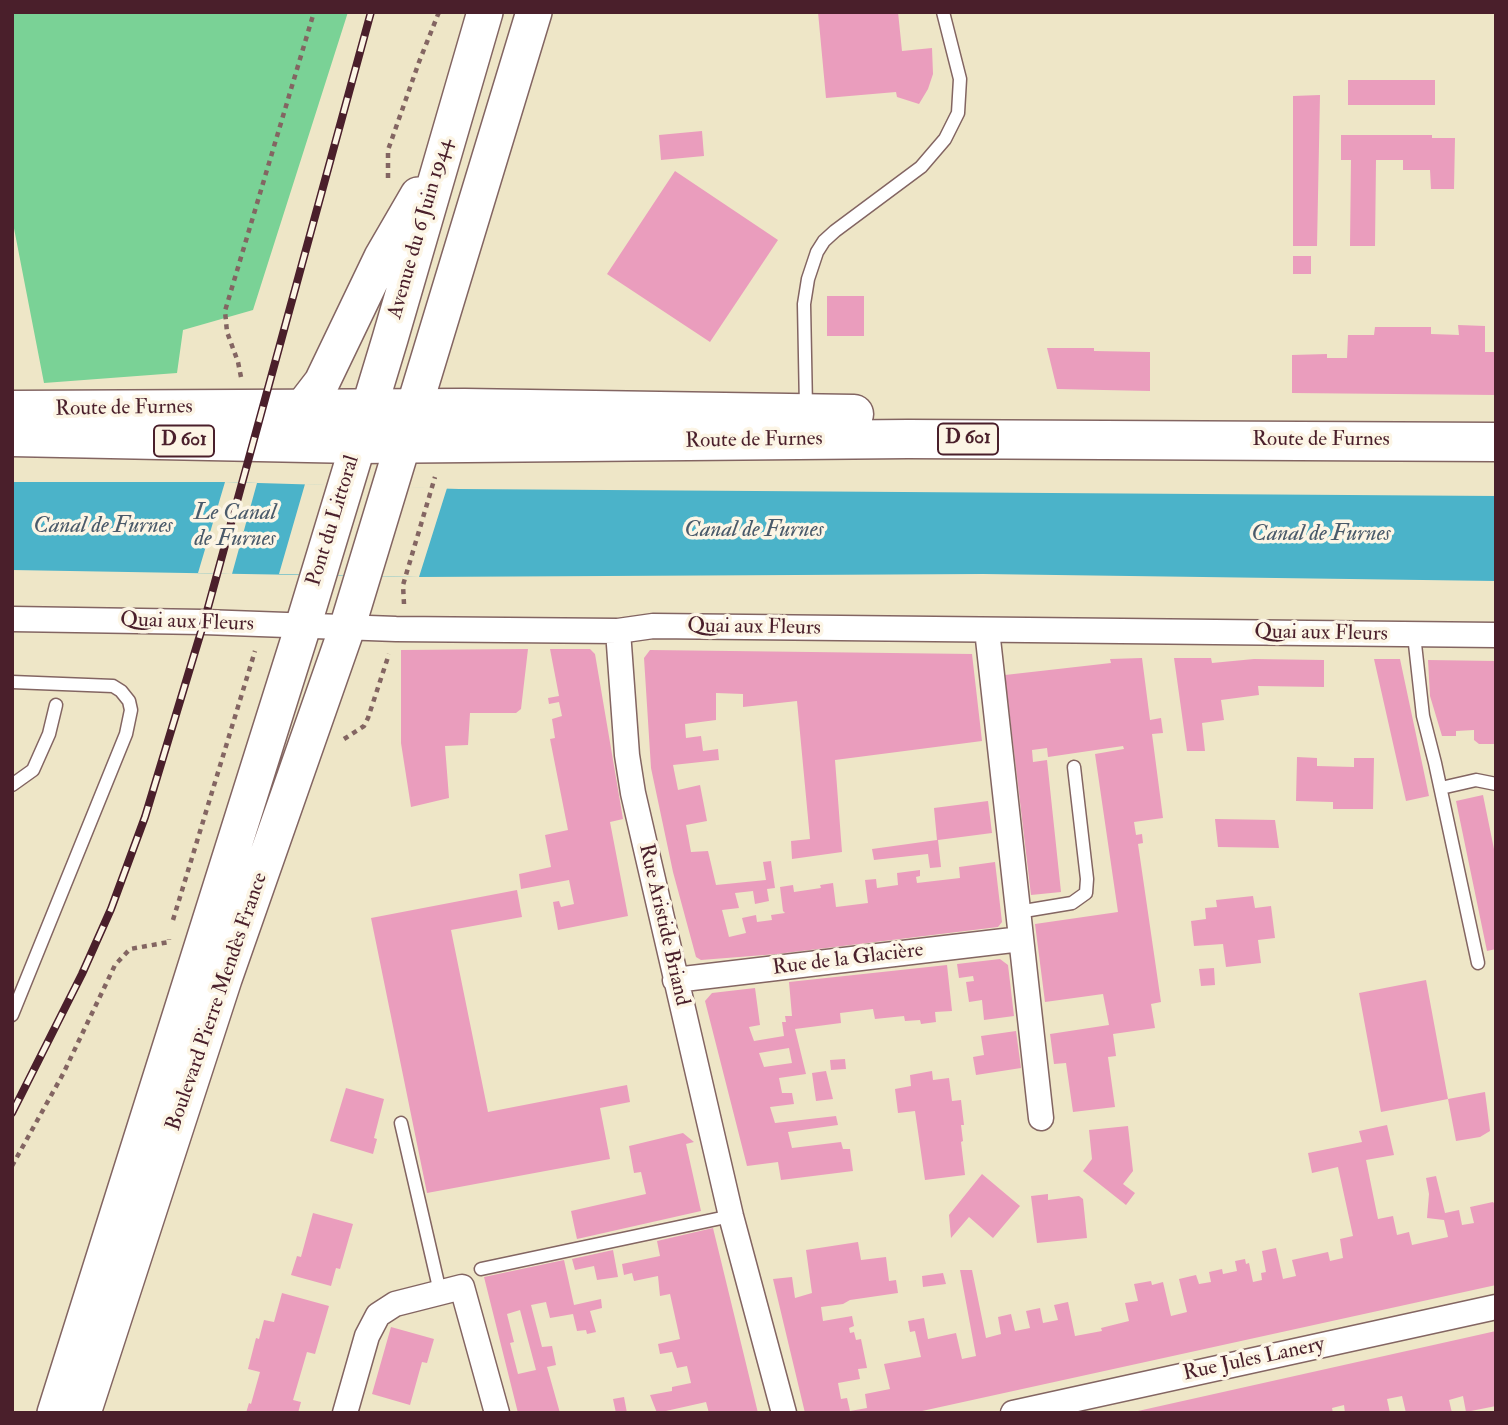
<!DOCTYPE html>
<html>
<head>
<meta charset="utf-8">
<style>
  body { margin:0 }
  #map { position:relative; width:1508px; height:1425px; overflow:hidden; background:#eee6c7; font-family:"IM FELL Double Pica",serif }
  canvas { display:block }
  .frame { position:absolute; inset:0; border:14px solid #4a1f2b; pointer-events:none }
</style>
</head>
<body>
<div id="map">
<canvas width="1508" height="1425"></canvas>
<div class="frame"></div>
</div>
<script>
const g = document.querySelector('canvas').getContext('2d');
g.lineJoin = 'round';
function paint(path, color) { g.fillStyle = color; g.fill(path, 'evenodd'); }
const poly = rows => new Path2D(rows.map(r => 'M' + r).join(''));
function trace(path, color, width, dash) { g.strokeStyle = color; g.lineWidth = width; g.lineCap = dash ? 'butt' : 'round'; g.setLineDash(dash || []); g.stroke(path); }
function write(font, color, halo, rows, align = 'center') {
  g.font = font + ' "IM FELL Double Pica",serif'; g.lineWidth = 7; g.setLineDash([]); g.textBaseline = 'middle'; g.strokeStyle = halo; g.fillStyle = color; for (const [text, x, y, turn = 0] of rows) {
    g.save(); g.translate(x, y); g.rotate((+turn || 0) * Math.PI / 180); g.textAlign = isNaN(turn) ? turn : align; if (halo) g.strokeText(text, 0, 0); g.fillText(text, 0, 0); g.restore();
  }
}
paint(poly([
  [12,12,348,12,253,310,183,330,177,373,44,383,12,218]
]), '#7ad296');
paint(poly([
  [12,482,225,482,459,489,1496,496,1496,581,983,574,419,577,12,570]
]), '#4bb3c9');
paint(poly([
  [225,482,257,483,232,574,198,573],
  [305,484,447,488,419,577,279,574]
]), '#eee6c7');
paint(poly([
  [818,12,898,12,902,51,932,48,933,74,928,89,919,104,897,97,896,92,826,98],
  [1348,80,1435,80,1435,105,1348,105],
  [1320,95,1317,246,1293,246,1293,96],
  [702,131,704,156,661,160,659,135],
  [1341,135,1432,135,1432,138,1455,138,1454,189,1431,189,1430,170,1403,170,1403,160,1376,160,1375,246,1350,246,1351,160,1341,160],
  [675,171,778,240,710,342,607,274],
  [1293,256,1311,256,1311,274,1293,274],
  [827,296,864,296,864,336,827,336],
  [1458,325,1485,326,1485,352,1496,352,1496,395,1292,393,1292,355,1327,354,1327,358,1347,358,1348,335,1374,335,1375,327,1431,327,1431,334,1459,335],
  [1047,348,1094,348,1094,351,1150,352,1150,391,1057,389],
  [528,649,521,709,516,713,470,713,468,745,445,746,449,798,411,807,401,743,401,650],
  [550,649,590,649,595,654,623,819,610,822,628,916,558,930,553,902,559,901,561,907,574,904,569,880,521,889,519,874,551,867,545,835,568,830,550,739,555,738,552,719,562,716,559,702,549,704,548,698,559,696],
  [650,650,972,654,982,741,835,760,842,852,792,859,791,841,810,839,797,701,743,707,743,694,716,693,716,720,685,724,686,738,701,736,703,751,718,749,719,760,673,765,678,790,700,785,707,821,686,825,691,852,708,851,716,885,766,880,763,862,771,861,775,888,767,889,769,901,755,904,753,891,735,893,739,908,722,910,729,937,746,933,742,918,756,915,757,922,772,920,771,915,785,913,783,911,780,887,793,885,794,892,821,888,820,885,833,883,836,907,868,903,865,880,876,879,877,888,898,885,897,873,920,870,920,876,916,877,917,883,960,878,959,867,995,862,1002,922,998,927,777,954,701,960,696,957,673,872,651,768,644,658],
  [1142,658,1150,720,1161,718,1163,733,1152,734,1163,818,1134,822,1136,835,1142,834,1143,843,1138,844,1161,1002,1151,1004,1155,1028,1113,1034,1116,1056,1108,1057,1115,1107,1073,1112,1066,1063,1054,1064,1050,1034,1109,1025,1103,994,1045,1002,1035,924,1118,912,1095,754,1124,749,1123,746,1048,757,1047,748,1032,750,1033,762,1047,760,1061,892,1031,895,1005,675,1111,663,1110,659],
  [1174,658,1211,658,1212,663,1254,659,1324,660,1324,687,1258,686,1259,695,1221,700,1224,720,1202,723,1205,751,1187,751],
  [1374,659,1400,659,1429,796,1406,801],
  [1428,660,1496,661,1496,744,1479,744,1474,740,1474,730,1456,731,1456,736,1442,736,1430,696],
  [1297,757,1317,758,1317,766,1354,767,1354,758,1374,758,1373,809,1333,809,1333,802,1296,801],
  [1483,795,1496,859,1496,949,1487,951,1456,801],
  [988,801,992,833,938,840,941,867,930,868,928,854,874,860,872,849,937,840,934,808],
  [1215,819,1275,820,1279,848,1218,847],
  [517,890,522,917,451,930,488,1112,627,1085,630,1102,600,1108,610,1159,427,1193,371,918],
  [1253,896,1255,908,1271,906,1275,938,1258,940,1261,963,1226,967,1223,944,1194,946,1191,921,1206,919,1205,908,1217,907,1216,900],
  [1000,959,1008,965,1014,1016,984,1020,982,1000,969,1002,966,982,974,981,973,976,959,978,957,964],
  [947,965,952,1011,935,1012,936,1022,921,1024,920,1020,905,1021,904,1016,875,1019,873,1009,840,1013,841,1023,795,1029,806,1074,779,1078,782,1093,792,1093,794,1104,770,1107,775,1123,836,1116,838,1125,788,1132,792,1148,841,1142,843,1149,850,1149,853,1171,781,1180,778,1162,747,1166,705,1001,712,993,755,988,760,1025,749,1027,754,1041,784,1036,782,1022,786,1022,785,1016,792,1016,789,982],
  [789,1048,792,1063,764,1067,759,1053],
  [1214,968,1215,985,1201,986,1199,969],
  [1426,980,1448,1099,1381,1112,1359,993],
  [1016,1031,1021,1068,976,1075,973,1057,984,1055,981,1036],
  [845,1059,846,1069,831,1070,830,1060],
  [826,1071,833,1099,816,1101,812,1073],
  [932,1071,933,1080,949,1078,952,1101,961,1100,964,1125,961,1125,963,1141,961,1142,965,1175,925,1180,915,1111,898,1113,895,1089,911,1086,910,1075],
  [346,1088,384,1099,374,1138,377,1139,373,1154,330,1141],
  [1485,1092,1490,1131,1480,1137,1456,1141,1448,1099],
  [1387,1125,1394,1155,1366,1160,1378,1219,1393,1216,1397,1235,1409,1232,1412,1245,1448,1237,1444,1220,1427,1218,1429,1194,1426,1178,1436,1176,1445,1213,1459,1210,1462,1225,1474,1223,1470,1207,1493,1202,1496,1206,1496,1285,913,1413,805,1413,773,1279,792,1277,795,1298,812,1293,806,1250,858,1242,861,1260,886,1257,889,1281,896,1280,898,1293,850,1300,843,1304,821,1307,823,1321,852,1316,854,1326,849,1328,850,1333,854,1332,856,1340,861,1339,867,1368,858,1369,860,1379,838,1383,841,1399,847,1398,850,1411,867,1408,865,1394,890,1389,884,1364,921,1357,915,1331,910,1332,908,1321,924,1318,928,1339,956,1333,962,1359,976,1356,960,1270,972,1270,986,1338,1001,1334,998,1317,1011,1314,1015,1331,1030,1328,1026,1311,1040,1308,1043,1323,1058,1320,1054,1305,1068,1302,1075,1336,1102,1331,1101,1328,1129,1321,1125,1303,1138,1301,1134,1284,1151,1281,1152,1285,1163,1282,1171,1316,1187,1312,1179,1279,1196,1275,1199,1284,1211,1282,1209,1272,1222,1269,1223,1274,1237,1271,1235,1261,1245,1259,1246,1264,1249,1263,1253,1282,1262,1280,1261,1273,1266,1272,1262,1251,1276,1248,1283,1279,1296,1276,1292,1260,1328,1252,1330,1261,1343,1258,1340,1239,1353,1236,1338,1167,1312,1173,1308,1153,1362,1142,1359,1131],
  [1128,1126,1133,1171,1123,1184,1135,1193,1126,1205,1083,1171,1092,1159,1089,1130],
  [683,1133,694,1142,686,1144,701,1211,577,1239,571,1211,646,1194,641,1172,634,1173,629,1146],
  [982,1174,1020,1206,993,1238,969,1217,951,1238,949,1215],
  [1048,1194,1048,1200,1079,1196,1083,1199,1087,1238,1037,1243,1031,1196],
  [313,1213,353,1224,340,1269,336,1268,331,1286,291,1275,297,1256,301,1257],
  [713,1228,758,1413,709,1413,706,1402,657,1413,650,1395,672,1391,672,1387,691,1383,687,1366,677,1368,672,1352,660,1354,658,1344,680,1339,670,1294,660,1296,658,1276,634,1281,632,1273,624,1275,622,1264,660,1256,657,1241],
  [613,1250,618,1277,597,1280,594,1266,575,1270,572,1259],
  [564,1260,574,1305,601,1299,602,1308,590,1311,596,1332,587,1334,586,1330,577,1331,573,1314,550,1318,546,1302,531,1305,542,1347,552,1346,556,1365,547,1367,560,1413,518,1413,484,1277],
  [520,1310,536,1370,518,1374,510,1343,514,1342,507,1314],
  [943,1273,946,1284,923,1287,922,1276],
  [282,1293,329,1306,315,1354,307,1352,293,1400,301,1402,298,1413,246,1413,249,1403,251,1404,260,1372,248,1369,256,1338,259,1339,264,1320,274,1322],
  [391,1327,434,1339,427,1363,422,1362,410,1405,372,1394],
  [1496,1331,1496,1406,1466,1412,1463,1396,1449,1400,1452,1413,1406,1413,1402,1396,1387,1399,1390,1413,1345,1413,1344,1405,1332,1408,1333,1413,1129,1413],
  [624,1397,627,1413,616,1413,613,1399]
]), '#ea9dbd');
const service = poly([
  [806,408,804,304,808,279,817,252,824,241,835,231,921,167,945,139,958,113,960,79,943,12],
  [1414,635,1423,716,1435,763,1478,963],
  [12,682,113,686,121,691,129,701,131,710,126,734,12,1015],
  [12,785,33,770,49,734,56,705],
  [1441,788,1476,780,1496,784],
  [1018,912,1072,903,1086,893,1087,879,1074,767],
  [401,1123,440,1292],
  [481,1269,731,1216]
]);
const minor = poly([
  [12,619,204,622,396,629,618,631,653,626,1496,635],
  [987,630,1041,1118],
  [618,631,627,755,633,793,731,1216,784,1413],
  [675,980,1021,939],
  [345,1413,367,1336,378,1315,395,1304,462,1287,497,1413],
  [1013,1413,1496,1307]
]);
const secondary = poly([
  [302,408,322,382,382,257,418,195],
  [55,1413,303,626,390,339,485,12],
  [83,1413,224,979,347,628,534,12]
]);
const primary = poly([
  [12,410,465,408,854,414],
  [12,437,357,444,908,439,1496,442]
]);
trace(service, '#836562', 15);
trace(minor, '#836562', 27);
trace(secondary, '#836562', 38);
trace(primary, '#836562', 41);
trace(poly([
  [388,178,388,150,419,62,439,12],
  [241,377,238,362,227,332,225,311,314,12],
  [404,604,403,585,435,477],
  [344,739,364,726,368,718,389,654],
  [173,920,255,651],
  [12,1166,63,1074,115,965,130,949,169,942,169,939]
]), '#836562', 4.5, [5, 5]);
trace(service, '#fff', 12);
trace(minor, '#fff', 24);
trace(secondary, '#fff', 35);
trace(primary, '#fff', 38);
const rail = poly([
  [12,1113,82,974,111,909,145,817,204,622,371,12]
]);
trace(rail, '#4a1f2b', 8);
trace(rail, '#fcf5e5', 5, [16]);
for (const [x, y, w] of [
  [968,439,60],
  [184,441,60]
]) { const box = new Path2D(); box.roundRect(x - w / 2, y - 15.5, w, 31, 5); g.fillStyle = '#fcf5e5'; g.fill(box); trace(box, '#4a1f2b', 2); }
write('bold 19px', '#4a1f2b', null, [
  ["D 601",968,439],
  ["D 601",184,441]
]);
write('21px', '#4a1f2b', '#fcf5e5', [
  ["Avenue du 6 Juin 1944",421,229,-74],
  ["Route de Furnes",124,409,-1],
  ["Route de Furnes",1321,440],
  ["Route de Furnes",754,441,-1],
  ["Pont du Littoral",334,521,-73],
  ["Quai aux Fleurs",187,623,2],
  ["Quai aux Fleurs",754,628,1],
  ["Quai aux Fleurs",1321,634,1],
  ["Rue Aristide Briand",663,925,77],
  ["Rue de la Glacière",848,960,-7],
  ["Boulevard Pierre Mendès France",218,1002,-71],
  ["Rue Jules Lanery",1254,1360,-12]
]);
write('italic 23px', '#4a5a6a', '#fcf5e5', [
  ["Le Canal",235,514],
  ["de Furnes",235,540],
  ["Canal de Furnes",103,527],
  ["Canal de Furnes",754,531],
  ["Canal de Furnes",1321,535]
]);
</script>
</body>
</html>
